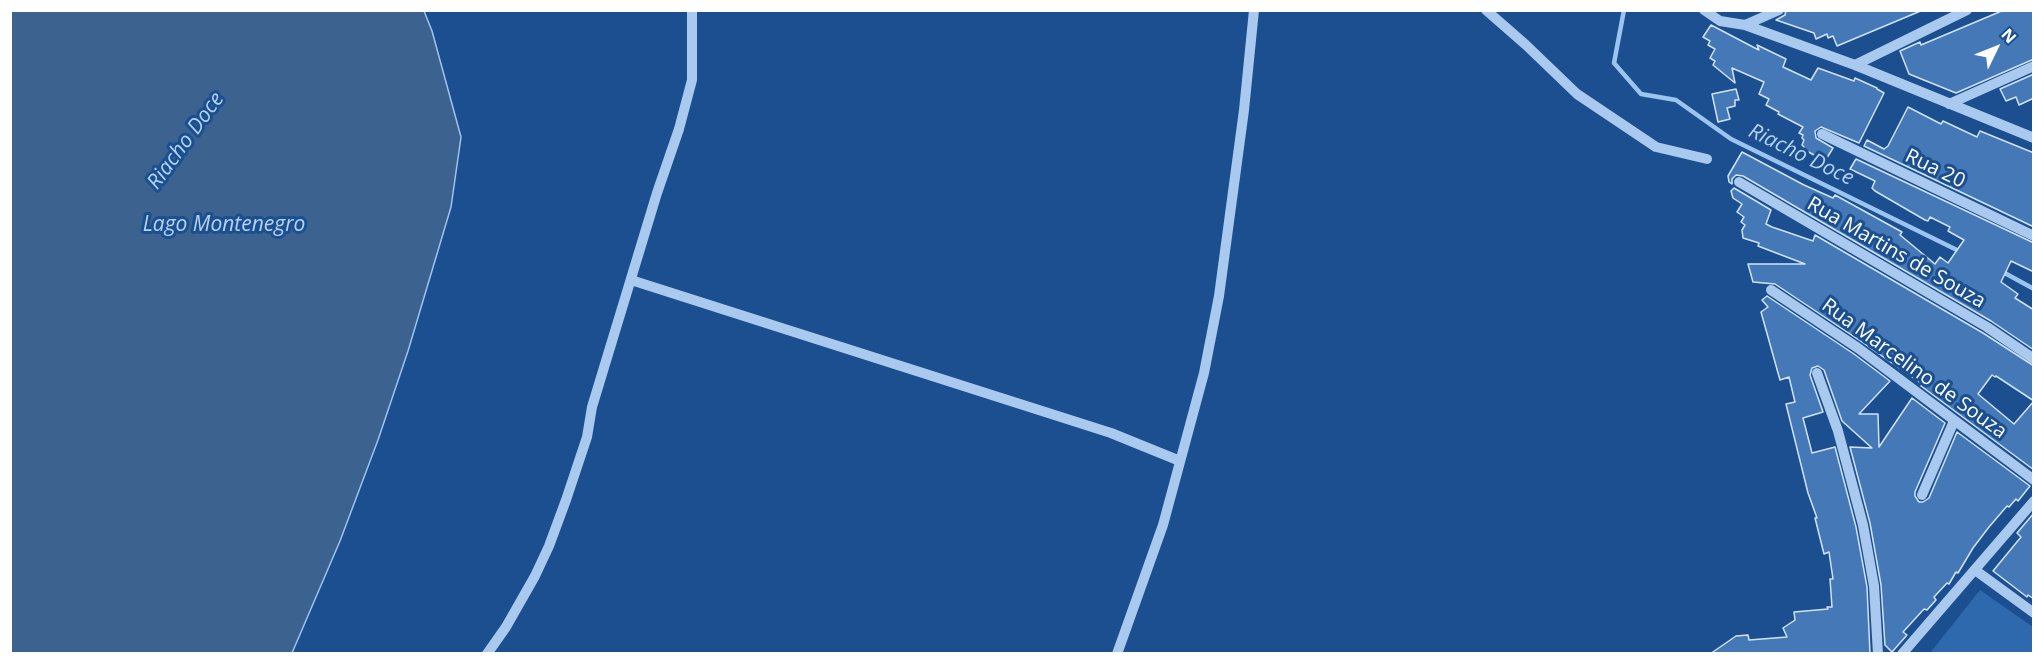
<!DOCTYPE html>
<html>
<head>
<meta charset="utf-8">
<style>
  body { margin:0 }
  #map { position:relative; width:2044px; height:664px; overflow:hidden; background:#1b4f8f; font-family:"Open Sans",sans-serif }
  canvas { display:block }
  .frame { position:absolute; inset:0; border:12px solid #fff; pointer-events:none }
  .north { position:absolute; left:1966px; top:18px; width:60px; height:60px; -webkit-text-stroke:4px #1b4f8f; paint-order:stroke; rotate:47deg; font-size:16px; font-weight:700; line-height:24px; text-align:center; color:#fff }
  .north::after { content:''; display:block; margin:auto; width:21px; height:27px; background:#fff; clip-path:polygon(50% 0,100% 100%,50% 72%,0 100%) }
</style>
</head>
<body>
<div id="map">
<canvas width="2044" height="664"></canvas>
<div class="frame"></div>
<div class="north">N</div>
</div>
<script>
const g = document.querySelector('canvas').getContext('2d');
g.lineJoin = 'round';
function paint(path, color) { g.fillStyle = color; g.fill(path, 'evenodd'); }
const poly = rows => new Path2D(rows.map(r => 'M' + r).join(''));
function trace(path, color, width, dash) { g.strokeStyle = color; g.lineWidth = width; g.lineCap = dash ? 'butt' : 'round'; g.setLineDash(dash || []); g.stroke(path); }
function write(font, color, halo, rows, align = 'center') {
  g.font = font + ' "Open Sans",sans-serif'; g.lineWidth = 6; g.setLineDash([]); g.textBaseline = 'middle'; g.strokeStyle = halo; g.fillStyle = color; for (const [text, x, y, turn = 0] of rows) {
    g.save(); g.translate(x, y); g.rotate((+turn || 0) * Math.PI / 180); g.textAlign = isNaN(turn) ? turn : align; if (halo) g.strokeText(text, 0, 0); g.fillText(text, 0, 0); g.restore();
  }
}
paint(poly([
  [1980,590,2033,627,2033,653,1930,653]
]), '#2e69ad');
const water = poly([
  [10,11,424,11,432,31,461,137,451,207,408,351,378,440,340,541,292,653,11,653,10,11]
]);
paint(water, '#3c6290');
trace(water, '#9cc4f0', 1.5);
trace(poly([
  [1624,10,1614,63,1641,94,1676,100,1731,139,1961,252],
  [2001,271,2034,289]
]), '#9cc4f0', 4.5);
const building = poly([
  [1786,10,1923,10,1837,46,1833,36,1828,38,1827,34,1816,39,1814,33,1776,20,1785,15,1786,10],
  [2004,10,2034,10,2034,59,1956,93,1909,74,1900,51,1920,42,1921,45,2004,10],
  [1711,25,1753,47,1759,50,1757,45,1786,59,1783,67,1811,80,1818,68,1854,81,1855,78,1877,88,1877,89,1884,93,1859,143,1821,127,1815,131,1816,138,1833,148,1825,161,1803,149,1804,147,1802,145,1804,140,1802,138,1803,135,1799,133,1803,127,1778,114,1779,112,1766,105,1769,99,1759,94,1764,82,1732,68,1735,83,1713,65,1715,61,1710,58,1715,49,1708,45,1710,41,1703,37,1711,25],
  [2034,74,2034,98,2019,105,2016,97,2006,101,2000,89,2034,74],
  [1736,89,1739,100,1735,100,1735,106,1727,108,1730,119,1718,122,1712,94,1736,89],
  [1908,107,1941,124,1943,121,1977,137,1980,131,2034,153,2034,227,1864,146,1867,140,1884,149,1888,146,1908,107],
  [1742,152,1804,185,1833,198,1835,195,1902,232,1900,235,1935,264,1940,257,1948,263,1964,240,1948,231,1950,227,1930,217,1928,221,1925,220,1875,191,1872,188,1875,181,1850,169,1856,159,2034,243,2034,272,2011,261,2001,282,2018,294,2015,298,2034,310,2034,350,1991,321,1743,176,1736,175,1732,179,1732,184,1729,182,1728,176,1742,152],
  [1734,188,1771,210,1766,224,1772,227,1813,241,1815,235,1983,333,2034,366,2034,401,1996,376,1995,377,1992,375,1978,394,2014,424,2034,401,2034,470,1921,386,1922,384,1862,342,1775,284,1753,282,1748,264,1805,264,1758,246,1759,243,1743,238,1742,230,1745,225,1741,222,1744,217,1737,212,1742,204,1733,198,1731,191,1734,188],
  [1767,296,1854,354,1890,381,1859,414,1878,414,1879,447,1912,398,1945,423,1915,492,1915,496,1919,502,1923,502,1929,498,1957,432,2030,486,2018,501,2016,499,2009,507,2007,506,1989,527,1973,548,1958,573,1956,572,1949,584,1947,583,1934,597,1936,600,1927,610,1924,609,1903,632,1907,635,1892,652,1885,645,1881,585,1870,523,1850,447,1872,448,1842,421,1824,370,1818,366,1812,368,1810,375,1823,412,1803,418,1812,453,1835,447,1856,527,1867,587,1870,654,1710,654,1736,636,1748,635,1749,640,1787,637,1783,628,1795,620,1794,612,1828,609,1827,607,1832,607,1830,579,1833,579,1829,552,1824,554,1815,518,1817,518,1808,493,1786,404,1795,402,1789,377,1780,380,1761,312,1768,307,1762,300,1767,296],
  [2034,513,2034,599,2028,595,2027,597,1993,571,2021,537,2017,533,2034,513]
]);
paint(building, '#4478b7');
trace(building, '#cfe3fa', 1.5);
trace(poly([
  [1486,10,1526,45,1577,94,1656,147,1707,159],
  [1704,10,1720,21,1745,25,1855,65,2034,138],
  [1745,25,1779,10],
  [1855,65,1967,10],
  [1949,104,2034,66],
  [1822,134,2034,236],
  [1739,182,1987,327,2034,359],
  [631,280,1111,433,1180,461],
  [1771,290,1858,348,2034,480],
  [1817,373,1838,431,1863,525,1874,586,1878,654],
  [1922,495,1954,421],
  [1975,570,2034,613],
  [487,654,506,627,535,576,549,546,566,500,587,437,592,407,657,193,679,129,692,80,692,10],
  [1117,654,1163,525,1204,373,1219,296,1244,110,1254,10],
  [1902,654,2034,501]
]), '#a9c9ee', 10);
write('20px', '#fff', '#1b4f8f', [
  ["Rua 20",1935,169,26],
  ["Rua Martins de Souza",1896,253,30],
  ["Rua Marcelino de Souza",1914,369,36]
]);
write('italic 21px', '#b5d3f5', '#1b4f8f', [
  ["Riacho Doce",186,141,-54],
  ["Riacho Doce",1801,155,26],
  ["Lago Montenegro",224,225]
]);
</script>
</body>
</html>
